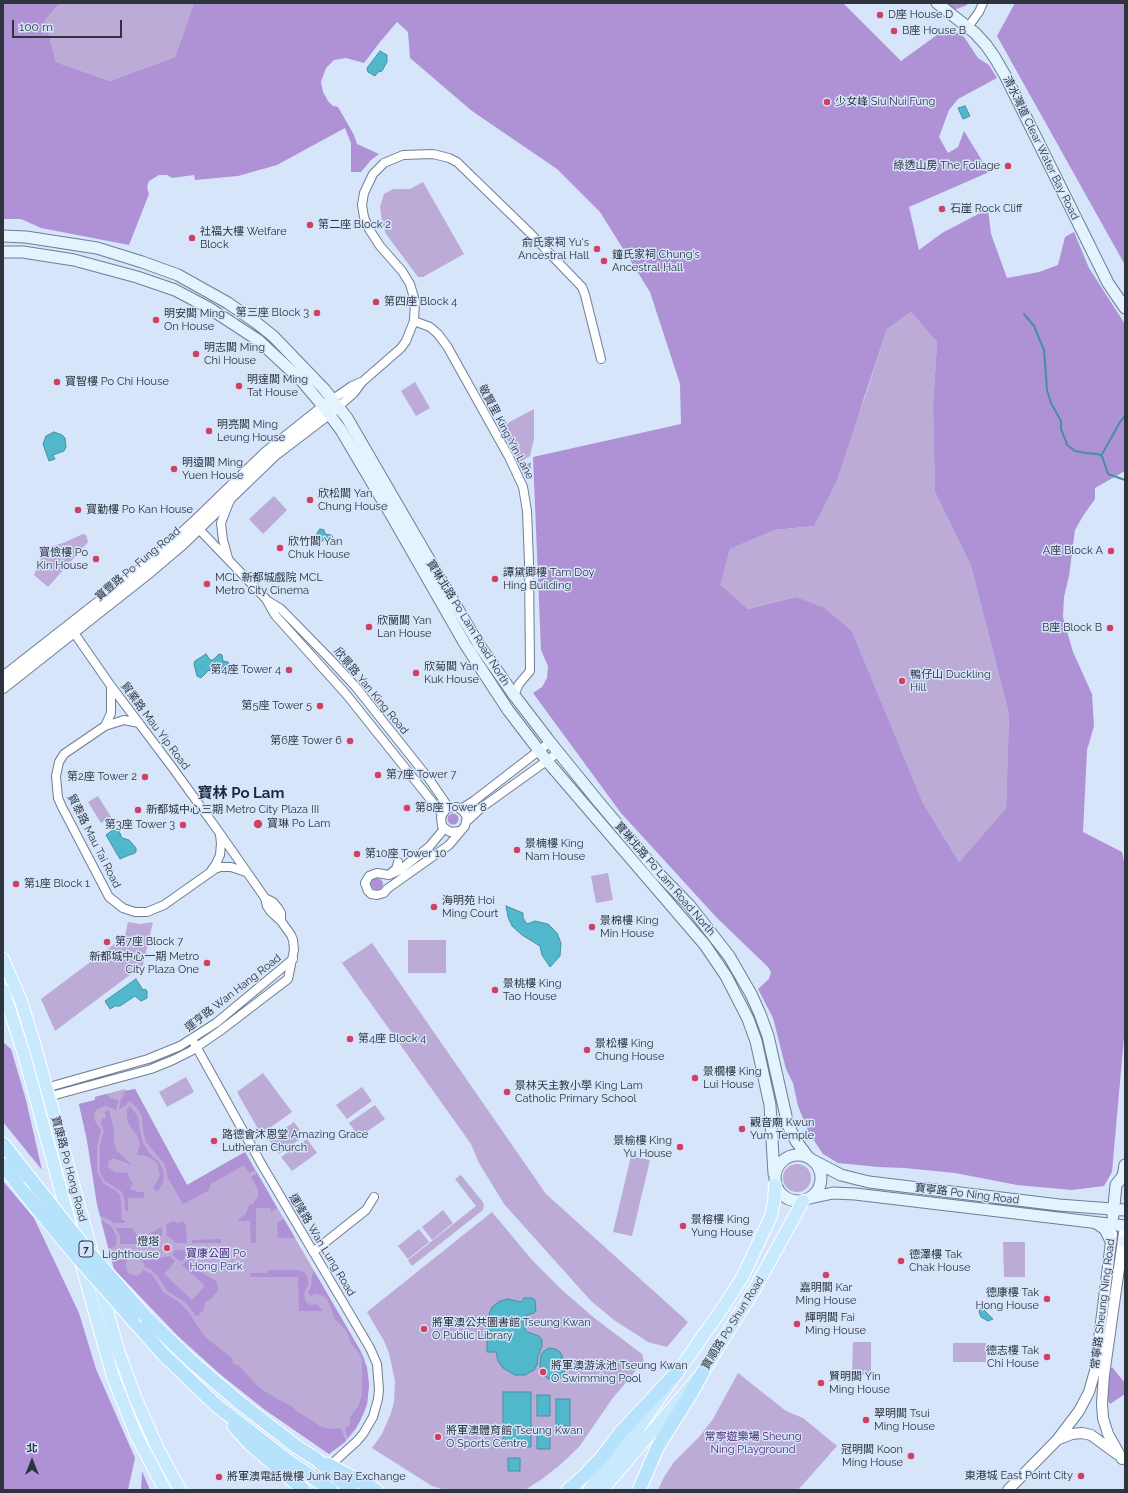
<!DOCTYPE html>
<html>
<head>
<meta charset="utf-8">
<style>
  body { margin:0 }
  #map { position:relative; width:1128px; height:1493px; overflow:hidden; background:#d6e5fa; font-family:Raleway,"Noto Sans TC",sans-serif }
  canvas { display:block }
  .frame { position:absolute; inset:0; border:4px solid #2d343e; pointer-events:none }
  .north { position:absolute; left:12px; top:1441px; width:40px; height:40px; -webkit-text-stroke:3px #d6e5fa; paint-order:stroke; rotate:0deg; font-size:11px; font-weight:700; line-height:16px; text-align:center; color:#2d343e }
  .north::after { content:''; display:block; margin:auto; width:14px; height:18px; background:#2d343e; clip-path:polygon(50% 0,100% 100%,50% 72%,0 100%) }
  .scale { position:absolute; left:12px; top:20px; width:110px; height:18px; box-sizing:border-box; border:2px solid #2d343e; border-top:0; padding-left:5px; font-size:12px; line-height:14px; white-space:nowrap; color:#2d343e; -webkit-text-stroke:3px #d6e5fa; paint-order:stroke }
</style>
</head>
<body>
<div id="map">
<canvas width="1128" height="1493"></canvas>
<div class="frame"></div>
<div class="north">北</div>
<div class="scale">100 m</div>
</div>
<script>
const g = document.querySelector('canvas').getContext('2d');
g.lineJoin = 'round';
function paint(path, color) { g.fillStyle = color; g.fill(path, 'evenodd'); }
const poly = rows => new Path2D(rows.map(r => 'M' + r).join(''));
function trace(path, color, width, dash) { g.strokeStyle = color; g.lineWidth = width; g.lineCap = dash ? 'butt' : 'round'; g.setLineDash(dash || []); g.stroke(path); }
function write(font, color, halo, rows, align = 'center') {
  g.font = font + ' Raleway,"Noto Sans TC",sans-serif'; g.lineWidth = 3; g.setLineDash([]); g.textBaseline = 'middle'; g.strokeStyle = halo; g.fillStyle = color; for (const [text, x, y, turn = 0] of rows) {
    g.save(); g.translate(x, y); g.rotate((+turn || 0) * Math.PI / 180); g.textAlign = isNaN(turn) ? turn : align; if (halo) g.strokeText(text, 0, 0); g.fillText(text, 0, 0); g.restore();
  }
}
paint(poly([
  [60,3,194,3,175,57,110,81,56,62,45,20],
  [423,182,464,254,423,277,418,277,386,234,382,222,380,207,384,194,393,189,410,189],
  [911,312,937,342,933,407,935,492,971,566,1009,714,1006,808,959,862,923,803,852,631,796,597,748,609,719,586,730,549,775,530,814,526,865,397,887,329],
  [415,382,430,408,416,416,401,391],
  [534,409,534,439,530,456,520,462,504,434,502,426],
  [274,496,287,510,263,534,249,519],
  [83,534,86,535,88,542,48,587,34,575,45,548,63,543],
  [98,796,111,817,101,823,88,802],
  [608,873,613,900,596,903,591,876],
  [128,922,140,924,153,922,143,965,55,1031,41,999,125,936],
  [408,940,446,940,446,973,408,973],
  [372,943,546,1194,688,1322,667,1347,648,1342,614,1320,591,1301,504,1204,479,1163,471,1144,342,963],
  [263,1073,292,1112,261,1134,237,1092],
  [186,1077,194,1092,167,1107,159,1092],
  [362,1087,372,1101,347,1119,336,1105],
  [125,1089,126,1091,135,1089,187,1185,245,1152,360,1350,364,1358,368,1376,369,1385,367,1404,364,1413,356,1429,344,1443,329,1454,264,1409,220,1374,178,1336,114,1269,97,1204,87,1140,79,1104,95,1100,95,1097],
  [375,1105,385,1119,359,1137,349,1123],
  [294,1122,304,1136,279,1154,269,1140],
  [307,1139,317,1153,292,1171,281,1157],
  [631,1156,650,1160,632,1236,613,1232],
  '783 1178a14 14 0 1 1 28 0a14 14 0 1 1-28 0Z',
  [461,1175,482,1201,484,1205,483,1210,412,1266,408,1260,476,1206,455,1179],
  [443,1210,453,1223,432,1240,422,1227],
  [492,1212,532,1260,561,1289,593,1317,642,1354,644,1361,612,1399,579,1447,560,1465,542,1479,525,1490,445,1490,432,1486,372,1448,382,1434,391,1413,394,1402,395,1381,389,1353,384,1341,367,1312],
  [419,1229,429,1242,408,1259,398,1246],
  [1003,1242,1025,1242,1025,1277,1004,1277],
  [853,1342,871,1342,871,1375,852,1375],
  [953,1343,986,1343,986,1362,953,1362],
  [738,1373,786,1411,803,1418,837,1446,798,1490,658,1490,664,1477,674,1462,699,1437,713,1419]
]), '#bcaad7');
paint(poly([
  [3,3,60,3,45,20,56,62,110,81,175,57,194,3,843,3,901,61,948,27,964,37,978,58,989,65,997,78,958,99,949,110,939,137,948,153,958,147,964,131,989,172,909,207,919,250,942,233,988,209,991,234,1007,278,1039,272,1058,265,1065,237,1074,232,1089,268,1125,324,1125,472,1123,472,1095,488,1095,499,1083,516,1075,530,1069,576,1064,597,1063,617,1073,652,1092,694,1094,726,1087,750,1083,832,1122,852,1125,866,1125,1026,1112,1172,1104,1186,1072,1190,1017,1185,955,1173,905,1168,878,1167,838,1163,823,1154,809,1133,798,1106,793,1083,786,1069,773,1018,758,989,769,979,771,972,768,967,717,918,621,813,533,693,542,687,547,678,548,666,541,650,533,457,681,424,680,384,650,292,600,212,557,169,472,111,410,58,408,32,397,22,380,42,364,63,346,58,334,60,326,68,321,82,323,92,328,101,333,106,338,107,354,135,357,144,379,154,371,160,361,172,351,172,351,143,345,128,277,165,238,176,195,180,194,175,172,178,167,175,159,175,149,181,147,187,149,194,129,245,41,228,21,219,3,219],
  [911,312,937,342,933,407,935,492,971,566,1009,714,1006,808,959,862,923,803,852,631,824,608,796,597,748,609,720,585,730,549,775,530,814,526,836,482,887,329],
  [945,3,968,3,967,5,954,10],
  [1015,3,1125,3,1125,265,997,36],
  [531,462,530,474,528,480,522,467],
  '447.5 819a5.5 5.5 0 1 1 11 0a5.5 5.5 0 1 1-11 0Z',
  '371 884a6 6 0 1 1 12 0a6 6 0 1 1-12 0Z',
  [3,1042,11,1049,26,1100,42,1170,3,1122],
  [135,1089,187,1185,245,1152,255,1170,249,1173,244,1165,211,1184,208,1191,183,1204,168,1178,165,1165,146,1142,143,1131,142,1116,137,1108,130,1101,124,1107,119,1109,121,1099,124,1096,125,1091],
  [107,1094,110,1098,118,1100,118,1103,116,1110,105,1106,102,1107,96,1110,94,1114,95,1121,101,1130,97,1146,97,1172,103,1183,116,1191,120,1195,121,1201,122,1220,125,1220,125,1223,114,1223,108,1219,100,1216,97,1204,87,1140,79,1104,95,1100,95,1097],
  [130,1106,138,1117,140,1131,143,1143,150,1154,159,1162,164,1172,163,1183,157,1192,153,1188,158,1180,160,1175,158,1166,155,1161,147,1156,137,1155,140,1145,139,1140,137,1135,130,1126,127,1119,127,1109],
  [106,1110,109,1111,114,1129,114,1143,117,1151,132,1165,113,1158,109,1161,108,1167,115,1172,128,1173,129,1178,133,1183,130,1189,139,1192,144,1192,144,1198,128,1198,128,1211,125,1211,124,1197,121,1191,105,1181,100,1172,100,1146,104,1131,101,1123,102,1119,106,1118,105,1113],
  [257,1173,277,1208,271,1212,271,1208,256,1208,256,1243,251,1243,250,1221,238,1221,241,1217,246,1214,249,1205,253,1204,258,1197,258,1190,251,1177],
  [3,1181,34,1218,79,1313,96,1369,135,1458,128,1490,3,1490],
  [284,1219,295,1238,278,1238,277,1223],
  [101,1220,111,1226,117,1237,116,1245,109,1251],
  [173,1221,178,1223,183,1221,186,1226,187,1243,175,1243,171,1238,167,1236,166,1224],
  [162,1227,162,1236,158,1238,154,1244,120,1244,120,1237,116,1228,132,1228,139,1239],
  [221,1239,221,1243,192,1243,192,1240],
  [175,1250,187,1250,187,1256,181,1262,172,1255],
  [115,1251,132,1251,132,1257,127,1260,125,1266,129,1274,137,1276,144,1270,152,1274,163,1292,179,1302,187,1310,204,1336,210,1341,232,1358,233,1363,236,1365,239,1365,248,1376,261,1389,277,1399,290,1405,298,1412,320,1426,328,1429,337,1428,341,1429,346,1441,329,1454,264,1409,220,1374,178,1336,114,1269,110,1254],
  [135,1251,154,1251,158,1256,161,1258,170,1256,175,1261,164,1274,192,1300,205,1286,182,1265,188,1259,192,1259,195,1265,200,1272,216,1281,218,1286,218,1290,211,1299,205,1302,204,1309,198,1316,196,1316,186,1303,166,1290,157,1275,150,1269,145,1267,143,1261,136,1256],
  [268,1270,298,1270,304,1272,307,1277,309,1283,304,1293,305,1301,310,1305,317,1304,323,1311,299,1311,298,1277,251,1277,250,1273,268,1273],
  [314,1271,360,1350,367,1367,369,1385,367,1404,360,1421,348,1438,345,1429,350,1425,350,1418,359,1405,362,1395,362,1359,359,1353,351,1343,347,1332,335,1319,327,1299,322,1295,316,1294,311,1296,308,1293,311,1287,312,1275],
  [1112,1367,1125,1383,1125,1394,1110,1404,1106,1397,1107,1372],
  [142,1471,150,1490,141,1490]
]), '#ae92d5');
const water = poly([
  [380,51,387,55,387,62,382,71,378,72,375,76,368,72,367,68,380,51],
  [965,106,970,116,963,119,958,108,965,106],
  [54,432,62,435,65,438,66,447,64,451,53,455,55,459,49,461,43,444,46,436,54,432],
  [320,529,324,530,325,534,331,535,333,537,331,541,323,540,318,546,313,546,311,543,317,538,317,533,320,529],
  [206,654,210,660,213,660,219,654,222,655,223,661,228,662,230,665,229,669,227,670,221,670,218,672,214,673,209,670,201,678,197,676,194,664,195,661,206,654],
  [114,829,119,831,122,838,129,840,136,848,136,852,133,854,129,855,120,859,106,835,114,829],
  [506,906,523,913,523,918,527,924,535,921,548,924,557,933,561,943,560,956,550,967,542,955,540,946,522,935,512,926,508,917,506,906],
  [136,979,143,990,145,989,147,991,147,998,141,1001,135,996,120,1006,115,1006,110,1009,105,1001,136,979],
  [524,1298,532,1298,535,1300,536,1311,534,1313,527,1315,527,1322,525,1329,527,1332,539,1336,542,1340,542,1346,538,1356,537,1365,534,1370,525,1375,515,1375,503,1368,498,1361,496,1352,487,1352,487,1320,492,1307,500,1301,508,1299,521,1302,524,1298],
  [981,1307,993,1319,988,1321,981,1317,979,1312,981,1307],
  [549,1348,555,1349,560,1352,565,1363,564,1373,561,1378,555,1380,547,1378,543,1373,540,1366,541,1355,544,1351,549,1348],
  [503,1392,531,1392,531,1447,503,1447,503,1392],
  [537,1395,550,1395,550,1416,537,1416,537,1395],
  [556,1399,570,1399,570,1426,556,1426,556,1399],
  [537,1428,550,1428,550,1449,537,1449,537,1428],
  [508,1458,520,1458,520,1471,508,1471,508,1458]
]);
paint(water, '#51b8cc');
trace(water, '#4690a1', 1);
trace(poly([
  [1024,314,1034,326,1044,350,1047,390,1051,403,1061,421,1061,429,1067,444],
  [1066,444,1075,451,1086,453,1098,454,1102,456,1108,474,1125,480],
  [1101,456,1120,422,1125,416]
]), '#4690a1', 2);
trace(poly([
  [296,1488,329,1465]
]), '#b4c2d4', 8, [8, 4]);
const minor = poly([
  [968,27,979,12,983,3],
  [414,321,430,327,438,334,447,346,509,457,523,487,527,511,529,562,530,671,519,684,514,695],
  [333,399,352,386,361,382],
  [338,407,354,393,362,382,401,348,406,341,414,321,415,301,410,284,402,271,380,246,369,229,364,217,362,205,364,193,373,174,384,163,403,155,433,154,449,158,457,162,529,232,582,287,585,295,601,359],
  [195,525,266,599,275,615,346,694,442,814],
  [228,558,223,540,221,523,230,500],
  [268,601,281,609,328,657,355,686,429,779,449,808],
  [139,723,124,720,105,726,64,754,59,762,56,776,58,798,62,807,109,897,123,908,135,912,147,912,164,905,215,869,220,867,231,867,246,872],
  [105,726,111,713,111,686],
  [461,809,475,800,550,742],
  [467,821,481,808,559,752],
  [444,829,429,847,400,870,389,875,377,873,369,876,365,883,368,891,371,894,377,895,384,893,387,889,449,845,465,826,467,817,463,811,457,807,453,807,446,809,441,817,442,826,450,832,460,831],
  [211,871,216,864,220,855,221,843,220,835],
  [391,873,396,869,398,862],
  [265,898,273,902,278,908,281,913,281,921],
  [192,1039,262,1165,370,1348,377,1364,379,1390,378,1399,373,1417,363,1434,357,1441,335,1461],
  [42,1089,148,1059,180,1046,216,1023,293,959],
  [44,1098,151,1069,173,1060,191,1051,220,1031,288,979,294,950,293,940,291,935,281,921,271,912,267,906,265,898,219,832,172,767,111,686,70,627],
  [313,1252,366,1210,374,1197]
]);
const tertiary = poly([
  [3,677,151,561,193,523,264,454,333,399],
  [3,688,150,572,183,544,275,455,338,407],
  [1059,1439,1072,1434,1082,1433,1091,1435,1117,1454],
  [1122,1459,1108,1434,1103,1418,1102,1403,1104,1375,1125,1226],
  [1008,1490,1057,1440,1079,1411,1089,1392,1095,1371,1112,1234]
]);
const secondary = poly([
  [937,3,975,33,986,45,995,58,1006,77,1108,283,1125,308],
  [3,236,26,237,97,248,142,262,178,275,228,303,258,324,273,336,324,389,347,418,456,606,479,645,514,695,550,742,597,800,660,875,690,906,729,956,751,994,760,1014,768,1036,788,1125,796,1141,808,1157],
  [3,252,23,252,74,260,137,277,175,290,209,308,258,340,301,380,323,406,341,430,393,518,465,644,508,710,547,761,705,945,726,976,748,1019,756,1041,770,1105,774,1174],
  '775 1178a23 23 0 1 1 46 0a23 23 0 1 1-46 0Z',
  [814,1161,841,1175,869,1182,1059,1205,1125,1210],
  [810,1198,833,1193,855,1194,1125,1226],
  [1113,1216,1116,1185,1123,1176,1125,1165],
  [1096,1223,1105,1229,1111,1241],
  [1124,1241,1125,1240]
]);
const primary = poly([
  [3,959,21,1001,35,1046,93,1257],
  [3,990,23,1051,72,1232],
  [80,1259,113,1377,136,1435,165,1490],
  [99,1281,118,1350,135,1397,157,1447,180,1490],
  [589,1490,628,1443,724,1306,743,1276,771,1216,774,1201,775,1185],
  [602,1490,703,1372,754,1290,803,1201]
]);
const trunk = poly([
  [3,1144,29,1177],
  [3,1165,26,1195],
  [147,1318,190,1360,239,1402,297,1447,316,1459,351,1490],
  [132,1319,163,1354,216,1405,288,1461,331,1490],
  [234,1426,249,1443,304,1490],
  [327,1464,376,1490],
  [568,1490,585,1475,602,1457,621,1432,677,1372],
  [639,1490,658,1446,689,1397,703,1372]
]);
trace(minor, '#6e7e95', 10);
trace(tertiary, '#6e7e95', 12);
trace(secondary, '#6e7e95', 13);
trace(primary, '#fff', 14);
trace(trunk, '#fff', 15);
trace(minor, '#fff', 8);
trace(tertiary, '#fff', 10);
trace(secondary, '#e4f4fe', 11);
trace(primary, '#c9e9fd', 12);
trace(trunk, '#b7e2fc', 13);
const trunkBridge = poly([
  [29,1177,86,1249,147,1318],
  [26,1195,78,1258,132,1319]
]);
trace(trunkBridge, '#fff', 15, []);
trace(trunkBridge, '#b7e2fc', 13);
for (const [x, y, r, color] of [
  [880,15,4,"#cf4061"],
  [894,31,4,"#cf4061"],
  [827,102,4,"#cf4061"],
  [1008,166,4,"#cf4061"],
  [942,209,4,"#cf4061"],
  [310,225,4,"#cf4061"],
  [192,238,4,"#cf4061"],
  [597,249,4,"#cf4061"],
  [604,261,4,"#cf4061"],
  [376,302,4,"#cf4061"],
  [317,313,4,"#cf4061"],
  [156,320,4,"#cf4061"],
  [196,354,4,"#cf4061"],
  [57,382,4,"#cf4061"],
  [239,386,4,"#cf4061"],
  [209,431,4,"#cf4061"],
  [174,469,4,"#cf4061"],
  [310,500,4,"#cf4061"],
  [78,510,4,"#cf4061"],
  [280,548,4,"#cf4061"],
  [1111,551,4,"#cf4061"],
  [96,559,4,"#cf4061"],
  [495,579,4,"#cf4061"],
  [207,584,4,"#cf4061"],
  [369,627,4,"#cf4061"],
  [1110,628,4,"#cf4061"],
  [289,670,4,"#cf4061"],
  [416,673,4,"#cf4061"],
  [902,681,4,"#cf4061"],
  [320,706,4,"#cf4061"],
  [350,741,4,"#cf4061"],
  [378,775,4,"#cf4061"],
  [145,777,4,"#cf4061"],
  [407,808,4,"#cf4061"],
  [138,810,4,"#cf4061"],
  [258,824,5,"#cf4061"],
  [183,825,4,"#cf4061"],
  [517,850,4,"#cf4061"],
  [357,854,4,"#cf4061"],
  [16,884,4,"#cf4061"],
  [434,907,4,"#cf4061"],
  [592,927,4,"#cf4061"],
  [107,942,4,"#cf4061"],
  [207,963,4,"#cf4061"],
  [495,990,4,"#cf4061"],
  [350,1039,4,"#cf4061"],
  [587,1050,4,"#cf4061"],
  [695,1078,4,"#cf4061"],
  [507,1092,4,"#cf4061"],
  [742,1129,4,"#cf4061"],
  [214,1141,4,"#cf4061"],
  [680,1147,4,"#cf4061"],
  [683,1226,4,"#cf4061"],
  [167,1248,4,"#cf4061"],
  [901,1261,4,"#cf4061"],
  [826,1275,4,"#cf4061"],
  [1047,1299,4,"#cf4061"],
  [797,1324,4,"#cf4061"],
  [424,1329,4,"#cf4061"],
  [1047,1357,4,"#cf4061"],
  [543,1372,4,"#cf4061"],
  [821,1383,4,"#cf4061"],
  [866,1420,4,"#cf4061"],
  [438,1437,4,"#cf4061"],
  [911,1456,4,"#cf4061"],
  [1081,1476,4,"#cf4061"],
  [219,1477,4,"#cf4061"]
]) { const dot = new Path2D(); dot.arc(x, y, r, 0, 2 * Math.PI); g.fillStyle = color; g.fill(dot); trace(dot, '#d6e5fa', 1.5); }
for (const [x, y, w] of [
  [86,1249,14]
]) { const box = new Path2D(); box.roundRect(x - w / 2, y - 8, w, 16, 3); g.fillStyle = '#d6e5fa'; g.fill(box); trace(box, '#2d343e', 1); }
write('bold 10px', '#2d343e', null, [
  ["7",86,1249]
]);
write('11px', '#2d343e', '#d6e5fa', [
  ["D座 House D",888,15],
  ["B座 House B",902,31],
  ["少女峰 Siu Nui Fung",835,102],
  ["綠透山房 The Foliage",1000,166,"right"],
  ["石崖 Rock Cliff",950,209],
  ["第二座 Block 2",318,225],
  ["社福大樓 Welfare",200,232],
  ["Block",200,245],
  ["俞氏家祠 Yu's",589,243,"right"],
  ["Ancestral Hall",589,256,"right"],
  ["鐘氏家祠 Chung's",612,255],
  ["Ancestral Hall",612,268],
  ["第四座 Block 4",384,302],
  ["第三座 Block 3",309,313,"right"],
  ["明安閣 Ming",164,314],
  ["On House",164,327],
  ["明志閣 Ming",204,348],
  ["Chi House",204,361],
  ["明達閣 Ming",247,380],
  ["Tat House",247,393],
  ["寶智樓 Po Chi House",65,382],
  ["明亮閣 Ming",217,425],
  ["Leung House",217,438],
  ["明遠閣 Ming",182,463],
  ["Yuen House",182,476],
  ["欣松閣 Yan",318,494],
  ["Chung House",318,507],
  ["寶勤樓 Po Kan House",86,510],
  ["欣竹閣 Yan",288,542],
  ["Chuk House",288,555],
  ["A座 Block A",1103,551,"right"],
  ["寶儉樓 Po",88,553,"right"],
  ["Kin House",88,566,"right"],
  ["譚黛卿樓 Tam Doy",503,573],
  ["Hing Building",503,586],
  ["MCL 新都城戲院 MCL",215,578],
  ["Metro City Cinema",215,591],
  ["欣蘭閣 Yan",377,621],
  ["Lan House",377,634],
  ["B座 Block B",1102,628,"right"],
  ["欣菊閣 Yan",424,667],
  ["Kuk House",424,680],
  ["第4座 Tower 4",281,670,"right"],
  ["鴨仔山 Duckling",910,675],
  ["Hill",910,688],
  ["第5座 Tower 5",312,706,"right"],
  ["第6座 Tower 6",342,741,"right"],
  ["第7座 Tower 7",386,775],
  ["第2座 Tower 2",137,777,"right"],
  ["第8座 Tower 8",415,808],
  ["新都城中心三期 Metro City Plaza III",146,810],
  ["寶琳 Po Lam",267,824],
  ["第3座 Tower 3",175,825,"right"],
  ["景楠樓 King",525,844],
  ["Nam House",525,857],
  ["第10座 Tower 10",365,854],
  ["第1座 Block 1",24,884],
  ["海明苑 Hoi",442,901],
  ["Ming Court",442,914],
  ["景棉樓 King",600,921],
  ["Min House",600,934],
  ["第7座 Block 7",115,942],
  ["新都城中心一期 Metro",199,957,"right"],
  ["City Plaza One",199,970,"right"],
  ["景桃樓 King",503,984],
  ["Tao House",503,997],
  ["第4座 Block 4",358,1039],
  ["景松樓 King",595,1044],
  ["Chung House",595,1057],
  ["景櫚樓 King",703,1072],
  ["Lui House",703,1085],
  ["景林天主教小學 King Lam",515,1086],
  ["Catholic Primary School",515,1099],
  ["觀音廟 Kwun",750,1123],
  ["Yum Temple",750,1136],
  ["路德會沐恩堂 Amazing Grace",222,1135],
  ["Lutheran Church",222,1148],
  ["景榆樓 King",672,1141,"right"],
  ["Yu House",672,1154,"right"],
  ["景榕樓 King",691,1220],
  ["Yung House",691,1233],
  ["燈塔",159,1242,"right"],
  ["Lighthouse",159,1255,"right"],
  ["德澤樓 Tak",909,1255],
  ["Chak House",909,1268],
  ["嘉明閣 Kar",826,1288,"center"],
  ["Ming House",826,1301,"center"],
  ["德康樓 Tak",1039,1293,"right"],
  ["Hong House",1039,1306,"right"],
  ["輝明閣 Fai",805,1318],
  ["Ming House",805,1331],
  ["將軍澳公共圖書館 Tseung Kwan",432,1323],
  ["O Public Library",432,1336],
  ["德志樓 Tak",1039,1351,"right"],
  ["Chi House",1039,1364,"right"],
  ["將軍澳游泳池 Tseung Kwan",551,1366],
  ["O Swimming Pool",551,1379],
  ["賢明閣 Yin",829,1377],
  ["Ming House",829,1390],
  ["翠明閣 Tsui",874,1414],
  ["Ming House",874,1427],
  ["將軍澳體育館 Tseung Kwan",446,1431],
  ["O Sports Centre",446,1444],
  ["冠明閣 Koon",903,1450,"right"],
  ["Ming House",903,1463,"right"],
  ["東港城 East Point City",1073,1476,"right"],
  ["將軍澳電話機樓 Junk Bay Exchange",227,1477]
], 'left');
write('11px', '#2d343e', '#d6e5fa', [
  ["清水灣道 Clear Water Bay Road",1041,148,64],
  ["敬賢里 King Yin Lane",506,432,62],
  ["寶豐路 Po Fung Road",138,564,-40],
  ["寶琳北路 Po Lam Road North",468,623,58],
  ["欣景路 Yan King Road",371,691,50],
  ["貿業路 Mau Yip Road",155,726,53],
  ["貿泰路 Mau Tai Road",94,841,63],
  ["寶琳北路 Po Lam Road North",665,879,49],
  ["運亨路 Wan Hang Road",233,993,-38],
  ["寶康路 Po Hong Road",69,1169,75],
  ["寶寧路 Po Ning Road",967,1194,7],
  ["運隆路 Wan Lung Road",322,1245,59],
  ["常寧路 Sheung Ning Road",1103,1304,-83],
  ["寶順路 Po Shun Road",733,1323,-58]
]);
write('11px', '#4c2674', '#d6e5fa', [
  ["寶康公園 Po",216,1254],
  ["Hong Park",216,1267],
  ["常寧遊樂場 Sheung",753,1437],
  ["Ning Playground",753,1450]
]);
write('bold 15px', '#1c2a3d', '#d6e5fa', [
  ["寶林 Po Lam",241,793]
]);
</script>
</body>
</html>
